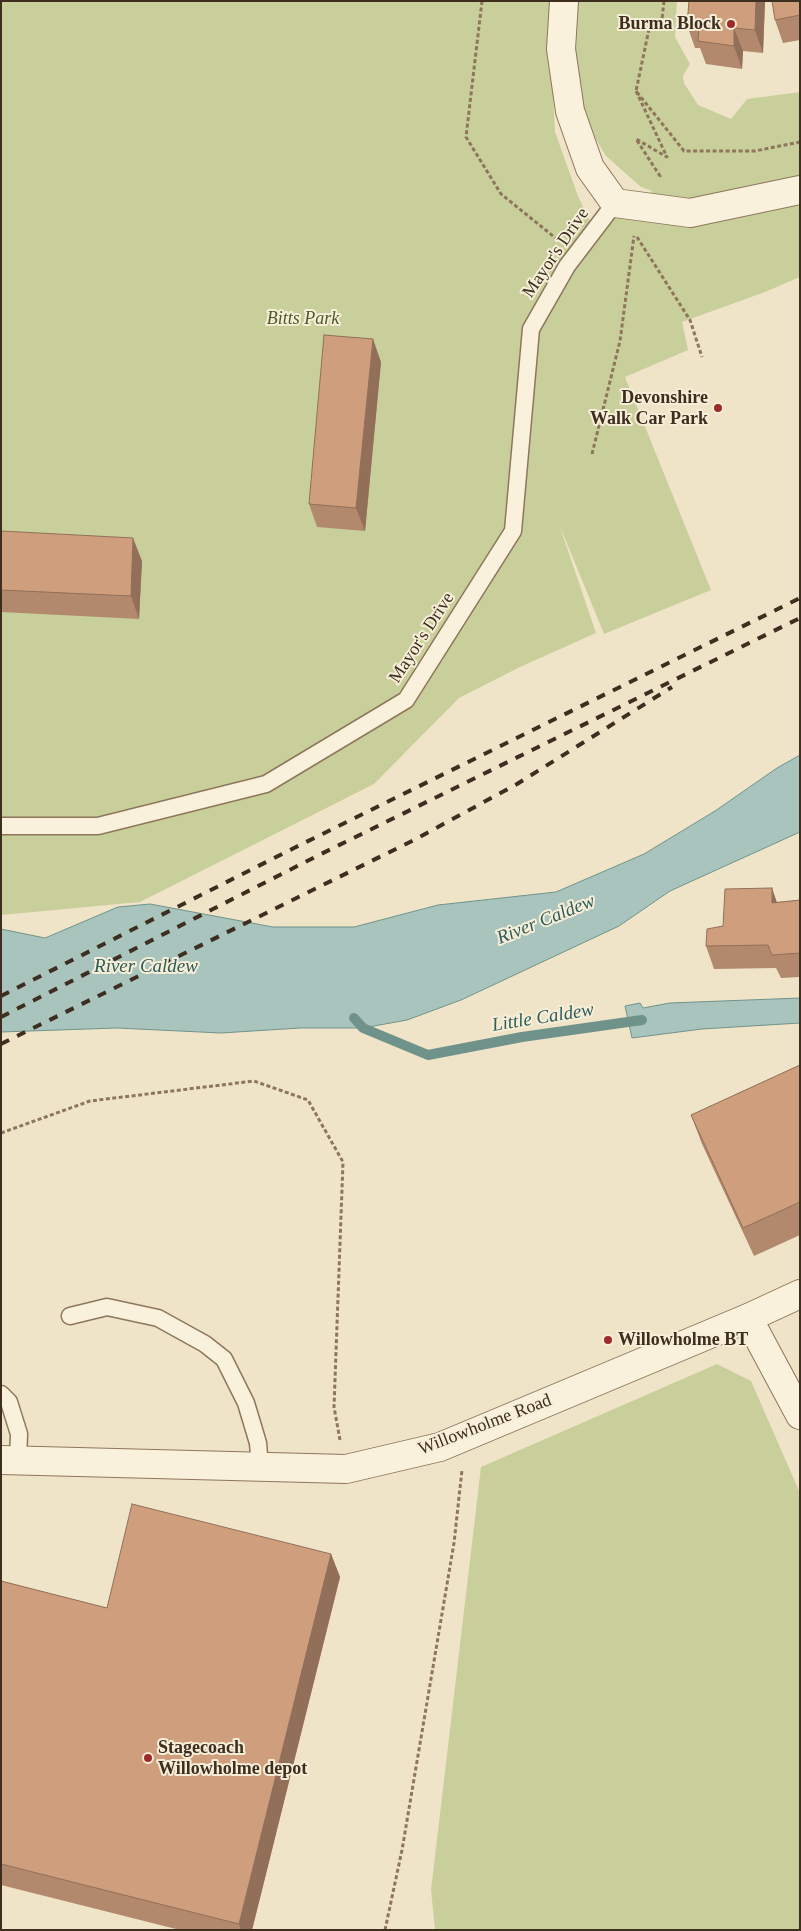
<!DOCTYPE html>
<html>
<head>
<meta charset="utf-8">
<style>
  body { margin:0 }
  #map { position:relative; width:801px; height:1931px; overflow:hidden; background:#f0e4c8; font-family:Georgia,serif }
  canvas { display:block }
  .frame { position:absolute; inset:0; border:2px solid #3d2e20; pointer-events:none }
</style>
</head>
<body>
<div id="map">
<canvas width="801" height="1931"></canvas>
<div class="frame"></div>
</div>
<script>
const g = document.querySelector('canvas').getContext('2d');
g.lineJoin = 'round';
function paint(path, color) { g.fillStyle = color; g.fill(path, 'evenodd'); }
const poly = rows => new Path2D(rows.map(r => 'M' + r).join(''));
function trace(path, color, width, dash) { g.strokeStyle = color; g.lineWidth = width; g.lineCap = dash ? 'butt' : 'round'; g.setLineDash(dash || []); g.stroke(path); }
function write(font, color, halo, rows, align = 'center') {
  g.font = font + ' Georgia,serif'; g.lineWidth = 4; g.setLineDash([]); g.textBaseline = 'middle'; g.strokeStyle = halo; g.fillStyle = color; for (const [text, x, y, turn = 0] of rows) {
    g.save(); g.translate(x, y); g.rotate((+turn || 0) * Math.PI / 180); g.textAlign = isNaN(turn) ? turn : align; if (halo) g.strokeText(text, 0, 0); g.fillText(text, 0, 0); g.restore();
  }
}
paint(poly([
  [1,1,552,1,550,36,555,132,578,196,592,225,629,213,652,191,641,187,606,156,582,116,575,73,578,1,677,1,675,37,690,64,683,76,684,83,698,105,731,119,747,99,800,92,800,277,765,292,682,322,688,350,625,377,711,590,604,634,559,524,596,633,520,667,459,698,374,784,140,902,1,915],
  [717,1364,751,1381,800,1493,800,1930,435,1930,431,1890,481,1467]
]), '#c9cf9b');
const water = poly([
  [800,755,800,832,670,891,619,926,461,1000,407,1020,363,1028,300,1028,221,1033,117,1028,1,1032,1,929,45,938,118,907,150,904,273,927,354,927,438,905,556,892,644,854,715,811,777,768,800,755],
  [800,998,800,1023,702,1029,632,1038,625,1006,640,1003,643,1008,670,1003,800,998]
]);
paint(water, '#a9c4bc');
trace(water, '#6f938a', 1);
trace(poly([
  [354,1018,363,1028,428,1055,522,1037,642,1020]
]), '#6f938a', 10);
const service = poly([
  [1,826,98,826,266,784,406,700,513,531,531,329,567,266,615,203],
  [70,1316,107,1307,158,1318,205,1344,224,1359,246,1403,258,1443,260,1467],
  [1,1394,9,1402,19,1434,18,1460]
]);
const minor = poly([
  [564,1,561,49,570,111,590,168,615,203,690,213,800,190],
  [748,1318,800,1415],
  [1,1460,346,1469,440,1447,748,1318,800,1294]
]);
trace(service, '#8d765c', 19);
trace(minor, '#8d765c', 30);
trace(poly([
  [482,1,466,137,501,194,558,240],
  [664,1,661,28,649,29,636,91,684,151,755,151,800,142],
  [636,91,667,157,636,139,660,176,658,177],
  [637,237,690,320,702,357],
  [592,454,620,341,634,236],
  [1,1133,90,1101,254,1081,308,1100,343,1162,334,1407,340,1440],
  [385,1930,402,1850,454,1543,462,1470]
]), '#8d765c', 3, [4, 2.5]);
trace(service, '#faf1dc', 16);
trace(minor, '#faf1dc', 28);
trace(poly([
  [1,996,294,848,800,598],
  [1,1017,319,855,800,618],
  [1,1044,414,840,517,784,672,687]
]), '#3d2e20', 4, [9, 9]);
paint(poly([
  [689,1,765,1,763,53,743,51,742,69,706,64,700,48,695,48,687,25],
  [800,1,800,40,783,43,775,20],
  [381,362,365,531,317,527,309,504],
  [1,531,142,561,139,619,1,612],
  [800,900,800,977,781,978,776,968,714,969,706,946,723,926,777,902],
  [800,1065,800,1235,754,1256,702,1144,691,1115],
  [331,1554,340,1577,252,1930,180,1930,1,1885,1,1581,107,1608]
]), '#b2896c');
paint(poly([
  [756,1,765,1,763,53,755,30],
  [734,28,743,51,742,69,734,46],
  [373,339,381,362,365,531,356,508],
  [133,538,142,561,139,619,131,596],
  [772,888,780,911,772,903],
  [331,1554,340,1577,252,1930,241,1930,239,1924]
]), '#916f58');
const building = poly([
  [689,1,756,1,755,30,734,28,734,46,698,41,699,26,687,25,689,1],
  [772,1,800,1,800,15,775,20,772,1],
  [324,335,373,339,356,508,309,504,324,335],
  [1,531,133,538,131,596,1,590,1,531],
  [772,888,772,903,800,900,800,953,772,955,768,945,706,946,707,929,723,926,725,889,772,888],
  [800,1065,800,1202,743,1228,691,1115,800,1065],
  [132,1504,331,1554,239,1924,1,1864,1,1581,107,1608,132,1504]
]);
paint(building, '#cf9f7d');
trace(building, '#916f58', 1);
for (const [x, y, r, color] of [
  [731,24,5,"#9e2a2b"],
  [718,408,5,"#9e2a2b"],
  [608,1340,5,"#9e2a2b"],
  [148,1758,5,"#9e2a2b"]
]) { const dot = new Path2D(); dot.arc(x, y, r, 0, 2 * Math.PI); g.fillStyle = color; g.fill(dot); trace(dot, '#f7eed8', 2); }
write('bold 18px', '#3d2e20', '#f7eed8', [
  ["Burma Block",721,24],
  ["Devonshire",708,398],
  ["Walk Car Park",708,419],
  ["Willowholme BT",618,1340,"left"],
  ["Stagecoach",158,1748,"left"],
  ["Willowholme depot",158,1769,"left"]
], 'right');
write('18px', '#3d2e20', '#f7eed8', [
  ["Mayor's Drive",556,253,-56],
  ["Mayor's Drive",422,638,-57],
  ["Willowholme Road",485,1425,-21]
]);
write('italic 18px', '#4d5a26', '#f7eed8', [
  ["Bitts Park",303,319]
]);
write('italic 19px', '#2f5d5a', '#f7eed8', [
  ["River Caldew",546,920,-22],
  ["River Caldew",146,967],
  ["Little Caldew",543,1018,-9]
]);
</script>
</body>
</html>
